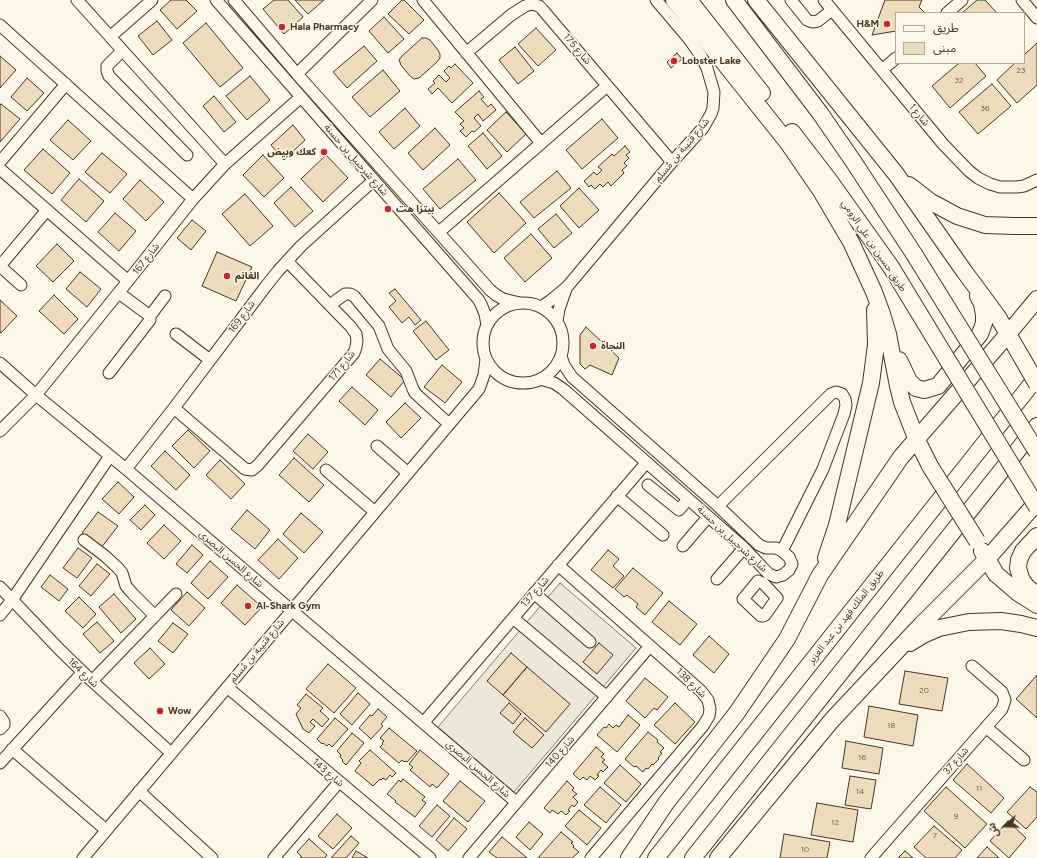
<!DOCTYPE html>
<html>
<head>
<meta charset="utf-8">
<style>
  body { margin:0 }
  #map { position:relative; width:1037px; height:858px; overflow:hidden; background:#fbf6e9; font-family:Figtree,"Noto Sans Arabic",sans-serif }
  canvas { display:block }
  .legend { position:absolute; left:895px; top:12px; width:130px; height:52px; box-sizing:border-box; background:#fbf6e9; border:1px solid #b4a999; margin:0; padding:5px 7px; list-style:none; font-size:12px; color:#4a3520 }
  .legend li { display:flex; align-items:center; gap:8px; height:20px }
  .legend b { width:20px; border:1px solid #b4a999 }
  .north { position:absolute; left:985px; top:806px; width:40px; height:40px; -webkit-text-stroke:3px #fbf6e9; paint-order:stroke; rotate:250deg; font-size:11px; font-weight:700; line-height:16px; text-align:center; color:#4a3520 }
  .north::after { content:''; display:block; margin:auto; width:14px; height:18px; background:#4a3520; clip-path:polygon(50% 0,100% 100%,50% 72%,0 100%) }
</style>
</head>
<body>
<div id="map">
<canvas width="1037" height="858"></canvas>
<ul class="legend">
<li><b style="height:5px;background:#fbf6e9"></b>طريق</li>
<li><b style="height:11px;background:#ecdcbc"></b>مبنى</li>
</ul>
<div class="north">ش</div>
</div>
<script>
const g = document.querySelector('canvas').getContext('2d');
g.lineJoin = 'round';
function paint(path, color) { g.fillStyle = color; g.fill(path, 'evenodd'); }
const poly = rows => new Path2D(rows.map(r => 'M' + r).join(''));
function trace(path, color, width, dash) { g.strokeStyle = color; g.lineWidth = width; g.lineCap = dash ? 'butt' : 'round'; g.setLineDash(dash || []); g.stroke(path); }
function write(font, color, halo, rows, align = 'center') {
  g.font = font + ' Figtree,"Noto Sans Arabic",sans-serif'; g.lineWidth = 3; g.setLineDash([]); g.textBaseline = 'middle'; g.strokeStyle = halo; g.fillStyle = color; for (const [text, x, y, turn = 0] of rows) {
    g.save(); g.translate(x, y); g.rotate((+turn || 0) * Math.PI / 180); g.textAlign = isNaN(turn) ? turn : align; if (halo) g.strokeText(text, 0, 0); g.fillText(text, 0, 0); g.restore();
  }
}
const parking = poly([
  [560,583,636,648,514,792,438,727,560,583]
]);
paint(parking, '#ede7d9');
trace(parking, '#887966', 1);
const building = poly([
  [171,0,186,0,197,11,177,29,160,10,171,0],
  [274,0,288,0,303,17,284,34,263,9,274,0],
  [295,0,324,0,308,14,295,0],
  [402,0,404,0,424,20,409,34,388,14,402,0],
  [885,0,922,0,919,7,925,13,896,13,896,31,872,35,885,0],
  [977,0,985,0,997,13,962,13,977,0],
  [384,17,404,39,388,53,369,31,384,17],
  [157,21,172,40,153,55,138,36,157,21],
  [206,23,243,68,220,87,183,43,206,23],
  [536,28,556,50,538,66,518,44,536,28],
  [422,38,426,38,430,40,438,50,440,54,440,58,437,62,419,78,414,79,410,76,401,65,399,60,402,56,422,38],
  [1037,43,1037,85,1017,103,997,80,1015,63,1024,63,1024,55,1037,43],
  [364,46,377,61,347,88,333,72,364,46],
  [515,47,534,71,518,84,499,60,515,47],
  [677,53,682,59,671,68,667,62,677,53],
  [0,56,16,70,0,88,0,56],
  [959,63,975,63,986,76,950,108,932,86,959,63],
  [455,64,473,83,452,103,438,88,432,94,428,89,435,83,433,81,439,75,446,82,450,78,444,71,449,66,451,68,455,64],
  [383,70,400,91,370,117,352,97,383,70],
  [250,76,270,100,247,120,226,96,250,76],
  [27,78,44,93,27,111,11,97,27,78],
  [992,84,1011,106,978,134,959,112,992,84],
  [479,91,484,97,481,99,488,107,491,104,496,110,483,121,478,114,474,118,481,126,474,132,472,131,466,137,460,131,464,128,460,124,464,121,455,112,479,91],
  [214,96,236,122,224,132,203,106,214,96],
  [1,104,20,119,0,142,0,105,1,104],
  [405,108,420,126,394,149,379,132,405,108],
  [506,112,526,134,507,152,487,130,506,112],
  [602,119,618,138,582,169,566,150,602,119],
  [68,120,91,141,73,160,50,140,68,120],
  [293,125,305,140,284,160,271,145,293,125],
  [435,128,450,145,423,170,408,153,435,128],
  [483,133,502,156,487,169,468,146,483,133],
  [625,146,630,152,626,155,629,158,624,163,627,166,622,170,624,173,611,186,608,182,603,187,600,184,595,189,591,185,589,187,584,181,594,172,597,175,602,170,598,167,612,154,614,156,625,146],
  [43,149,70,173,52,194,24,170,43,149],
  [102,153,127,174,110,193,85,172,102,153],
  [263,155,284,178,264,197,243,175,263,155],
  [326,155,348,178,323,202,301,179,326,155],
  [458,159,476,180,440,209,423,189,458,159],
  [557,171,571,188,534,218,520,202,557,171],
  [79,179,104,201,86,222,61,200,79,179],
  [140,180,164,202,146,221,123,199,140,180],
  [291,187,313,211,295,227,274,203,291,187],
  [579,188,599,210,579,228,560,206,579,188],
  [499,193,526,223,494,253,467,222,499,193],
  [245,194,273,226,250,246,222,214,245,194],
  [115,213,136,231,119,251,98,232,115,213],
  [556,214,572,233,554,248,538,229,556,214],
  [192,220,206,231,191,250,177,238,192,220],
  [531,234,552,258,525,282,504,258,531,234],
  [57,244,74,261,53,282,36,266,57,244],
  [217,252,252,267,236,301,202,286,217,252],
  [80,272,101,289,87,307,66,289,80,272],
  [395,289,421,320,415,325,409,317,402,323,389,307,396,301,389,293,395,289],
  [54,295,78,319,64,334,39,311,54,295],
  [0,300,17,316,1,333,0,332,0,300],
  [426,321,449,350,436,360,413,331,426,321],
  [586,327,619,358,612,375,590,365,585,369,580,364,580,335,586,327],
  [380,359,405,380,391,397,366,375,380,359],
  [442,365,462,382,445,403,424,387,442,365],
  [352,387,378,410,365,425,339,401,352,387],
  [405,403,421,418,401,438,386,422,405,403],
  [188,430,210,451,194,468,172,446,188,430],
  [308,434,328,452,313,469,293,451,308,434],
  [165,451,190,475,176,490,151,466,165,451],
  [294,458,324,485,309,502,279,475,294,458],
  [220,460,245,484,231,499,206,475,220,460],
  [118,482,134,497,119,514,102,499,118,482],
  [145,505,155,515,141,530,130,520,145,505],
  [247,510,270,530,255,549,231,529,247,510],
  [98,512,118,526,101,548,82,533,98,512],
  [301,513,323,532,304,553,283,534,301,513],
  [164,525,181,541,164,559,147,543,164,525],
  [278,539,298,558,279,579,258,560,278,539],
  [192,545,203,555,187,573,176,564,192,545],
  [78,548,92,558,77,578,63,568,78,548],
  [608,550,619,559,613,566,624,576,613,588,591,570,608,550],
  [210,561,228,577,208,599,191,583,210,561],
  [97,564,110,574,91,596,79,586,97,564],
  [633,568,663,593,645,615,636,607,638,604,627,595,624,597,615,589,633,568],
  [50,575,68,589,59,601,41,587,50,575],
  [237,585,262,607,245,625,221,603,237,585],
  [187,592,205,608,189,626,171,610,187,592],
  [114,594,136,619,121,633,99,607,114,594],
  [79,597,96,614,83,628,65,611,79,597],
  [669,601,697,624,680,645,652,622,669,601],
  [97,622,114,641,100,653,83,634,97,622],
  [173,623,188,634,173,653,158,641,173,623],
  [709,636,729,654,714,673,693,655,709,636],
  [599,643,613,655,597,674,583,662,599,643],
  [150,648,165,664,149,679,134,663,150,648],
  [511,653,527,667,503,695,487,681,511,653],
  [328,664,356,688,334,713,306,689,328,664],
  [527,667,570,704,546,732,503,695,527,667],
  [905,671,948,678,942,711,899,704,905,671],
  [1037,675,1037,718,1016,699,1037,675],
  [645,678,668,697,657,710,654,708,645,718,626,701,645,678],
  [358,693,370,704,352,725,340,714,358,693],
  [306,694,323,708,320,711,329,719,322,727,313,719,310,722,315,726,309,733,303,729,296,714,301,708,297,705,306,694],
  [509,703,521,714,513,724,500,713,509,703],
  [675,703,695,722,675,744,654,725,675,703],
  [869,706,918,715,913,746,864,737,869,706],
  [378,709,387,717,381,724,383,726,371,739,359,728,370,715,372,716,378,709],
  [628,715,640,725,617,752,597,735,604,727,606,728,609,724,613,728,616,725,619,727,628,715],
  [335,718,348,729,332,747,329,744,327,746,323,743,322,744,317,739,335,718],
  [525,718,544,735,532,748,513,732,525,718],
  [389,728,417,751,407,762,405,761,404,762,402,760,399,763,380,747,383,744,382,743,384,741,380,738,389,728],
  [648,732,658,740,657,742,664,748,660,752,662,753,658,758,659,759,653,765,652,764,648,769,646,768,643,772,636,766,634,767,625,759,648,732],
  [352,733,364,743,346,765,342,761,343,760,340,757,341,755,337,751,352,733],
  [846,741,883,748,879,774,842,768,846,741],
  [596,747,604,754,601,757,605,760,602,762,608,767,603,772,601,770,597,775,599,776,595,780,590,776,587,780,583,777,580,780,573,774,596,747],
  [370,750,396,773,392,777,390,775,386,780,383,778,381,780,380,779,373,786,355,771,361,763,359,761,370,750],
  [420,750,449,774,437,788,432,784,430,787,410,770,413,767,409,764,420,750],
  [967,764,1004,798,991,813,953,780,967,764],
  [620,765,641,784,626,802,604,783,620,765],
  [850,776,876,780,871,809,845,805,850,776],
  [403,779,425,797,422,800,426,803,415,817,395,802,396,801,387,794,399,780,401,782,403,779],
  [460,781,485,801,468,822,443,801,460,781],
  [567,781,574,788,572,790,577,794,573,797,578,802,574,807,572,805,568,810,570,811,566,815,561,811,558,814,552,810,550,813,544,808,567,781],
  [600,787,621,805,606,823,584,805,600,787],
  [946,787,987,824,965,848,924,811,946,787],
  [1030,787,1037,792,1037,817,1026,829,1007,812,1030,787],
  [817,803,858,810,853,842,811,835,817,803],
  [437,805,450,816,432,837,419,826,437,805],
  [579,810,601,828,587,845,565,826,579,810],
  [337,814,352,828,333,849,318,836,337,814],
  [454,818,467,829,448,851,436,840,454,818],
  [1008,821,1026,838,1009,858,990,841,1008,821],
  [529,822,543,834,530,850,516,837,529,822],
  [934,826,962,850,955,858,926,858,914,847,934,826],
  [561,832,573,842,571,843,574,846,573,847,579,852,572,858,538,858,561,832],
  [784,834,830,842,827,858,780,858,784,834],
  [351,836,359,843,346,858,331,858,351,836],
  [502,837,526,857,526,858,497,858,489,852,502,837],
  [309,839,327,855,325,858,300,858,302,857,297,852,309,839],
  [987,847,999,858,977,858,987,847],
  [356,851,368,858,352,858,356,851],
  [905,851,913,858,898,858,905,851]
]);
paint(building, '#ecdcbc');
trace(building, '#4a3520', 1);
const minor = poly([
  [77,0,225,164],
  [216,0,478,299,481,304,485,314,487,325],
  [234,0,297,74,490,290,496,295,503,299,520,303],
  [423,0,541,143],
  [791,0,807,20,812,22,818,21,832,10],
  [824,0,943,144,969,171,978,178,990,184,1000,187,1017,187,1024,186,1037,180],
  [1022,0,1037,18],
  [947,13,962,0],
  [0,25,193,199],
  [110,37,152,0],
  [122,51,107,66,107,71,109,76,187,155],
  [466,53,511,15,525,6,531,4,539,6,542,9,672,162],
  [882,70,896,58],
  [297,74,372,0],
  [0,162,66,84],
  [0,169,128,281],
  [439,232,607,86],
  [0,266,47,210],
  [0,266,21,285],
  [119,293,150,316],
  '483 343a40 40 0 1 1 80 0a40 40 0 1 1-80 0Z',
  [330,305,345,294,350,294,354,296,379,326,388,349,406,371,413,389,415,393,449,424],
  [541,307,550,301,567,287,672,162,703,128,711,114,713,108,714,92,707,68,701,56,689,39,656,0],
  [557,321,559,309,566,289],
  [176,334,210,360],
  [0,363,36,395,126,469,516,802],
  [109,373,150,320,150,316,165,296],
  [540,379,554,383,563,389,744,548,763,568,769,574,776,577,783,575,789,570,792,564,789,557,782,551,776,548,766,548,759,545,718,506,572,377,564,365,561,356],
  [174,408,245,469,252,470,258,465,354,353,356,347,357,341,356,334,351,327,287,261],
  [0,431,36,395,128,281,193,199,225,164,301,97],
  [377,446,408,473],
  [126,469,174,408,266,286,278,271,301,246,374,180],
  [326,470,375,512],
  [648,485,679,510,688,499],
  [617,496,663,535],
  [718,506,831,394,836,392,842,394,845,399,846,405,844,414,823,469,782,551],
  [84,540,105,556,118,568,122,573,126,586,133,594,155,616],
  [683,546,708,517],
  [558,565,701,691,708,700,710,709,709,716,703,726,591,858],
  [717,579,744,548],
  [758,581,763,583,777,598,765,615,763,616,761,616,743,599,744,598,758,581],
  [0,587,60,650,92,681,171,753],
  [534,593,590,642],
  [0,615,12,600,110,456],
  [513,618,607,697],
  [92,681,176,594],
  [227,687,430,858],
  [0,716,4,722,4,725,0,729],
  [424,722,646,463],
  [986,727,1024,760],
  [12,749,106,830],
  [0,763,83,672],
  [139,791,212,858],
  [83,858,479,389,484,375,486,359],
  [274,858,339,782],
  [469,858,650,646],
  [871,858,1002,709,1005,700,1002,692,972,666]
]);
const highway = poly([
  [674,0,788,143,821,191,851,242,874,292,882,314,888,334,898,386,902,402,916,438,930,466],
  [689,0,762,93],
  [734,0,820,113,853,161,914,254],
  [756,0,896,174,964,271,998,317,1022,358],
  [792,132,829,180,891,267],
  [909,185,931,202,957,216,985,225,1014,226,1037,226],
  [899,360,909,381,916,388,924,390,938,386,980,334,984,323,984,315,982,304,978,296],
  [1037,536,1023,551,1019,560,1018,568,1021,578,1023,582,1028,588,1037,595],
  [982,551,996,574,1018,593,1037,605],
  [826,558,837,525,871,383,876,345,875,310],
  [910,643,923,635,939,628,969,622,1001,621,1021,624,1037,628],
  [629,858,666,803,736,714,787,639,820,575,901,457,1008,334,1037,299],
  [656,858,1037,377],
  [693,858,1037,426],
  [718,858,832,720,922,624,987,559,1037,502]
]);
trace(minor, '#4a3520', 13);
trace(highway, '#4a3520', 18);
trace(minor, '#fbf6e9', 11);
trace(highway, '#fbf6e9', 16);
const highwayBridge = poly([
  [914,254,1037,452],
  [891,267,1037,507],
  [1022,358,1037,384],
  [930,466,977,541]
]);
trace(highwayBridge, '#4a3520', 18, []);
trace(highwayBridge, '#fbf6e9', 16);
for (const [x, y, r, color] of [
  [887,24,4,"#c62828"],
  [282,27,4,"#c62828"],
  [674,61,4,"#c62828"],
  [324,152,4,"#c62828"],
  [388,209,4,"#c62828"],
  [227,276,4,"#c62828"],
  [593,346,4,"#c62828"],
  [248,606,4,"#c62828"],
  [160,711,4,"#c62828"]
]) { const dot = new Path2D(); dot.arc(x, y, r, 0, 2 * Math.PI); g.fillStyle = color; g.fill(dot); trace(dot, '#fbf6e9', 1.5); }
write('8px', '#725f47', null, [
  ["23",1021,71],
  ["32",959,81],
  ["36",985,109],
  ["20",924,691],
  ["18",891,726],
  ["16",862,758],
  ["11",979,789],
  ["14",860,792],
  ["9",956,817],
  ["12",835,823],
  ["7",935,836],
  ["10",805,850]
]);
write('bold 10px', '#4a3520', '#fbf6e9', [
  ["H&M",879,24,"right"],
  ["Hala Pharmacy",290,27],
  ["Lobster Lake",682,61],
  ["كعك وبيض",316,152,"right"],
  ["بيتزا هت",396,209],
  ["الغانم",235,276],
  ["النجاة",601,346],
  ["Al-Shark Gym",256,606],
  ["Wow",168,711]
], 'left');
write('10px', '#4a3520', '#fbf6e9', [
  ["شارع 175",577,49,50],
  ["شارع 1",919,115,50],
  ["شارع قتيبة بن مُسلم",682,150,-50],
  ["شارع شرحبيل بن حسنة",356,160,49],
  ["طريق حسين بن علي الرومي",874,246,56],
  ["شارع 167",146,259,-52],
  ["شارع 169",242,317,-53],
  ["شارع 171",342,366,-51],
  ["شارع شرحبيل بن حسنة",732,539,43],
  ["شارع الحسن البصري",231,559,41],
  ["شارع 137",535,592,-49],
  ["طريق الملك فهد بن عبد العزيز",846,617,-52],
  ["شارع قتيبة بن مُسلم",257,651,-50],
  ["شارع 164",83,673,44],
  ["شارع 138",691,683,44],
  ["شارع 140",560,752,-49],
  ["شارع 37",956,761,-49],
  ["شارع الحسن البصري",478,769,41],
  ["شارع 143",328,773,40]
]);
</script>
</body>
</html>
